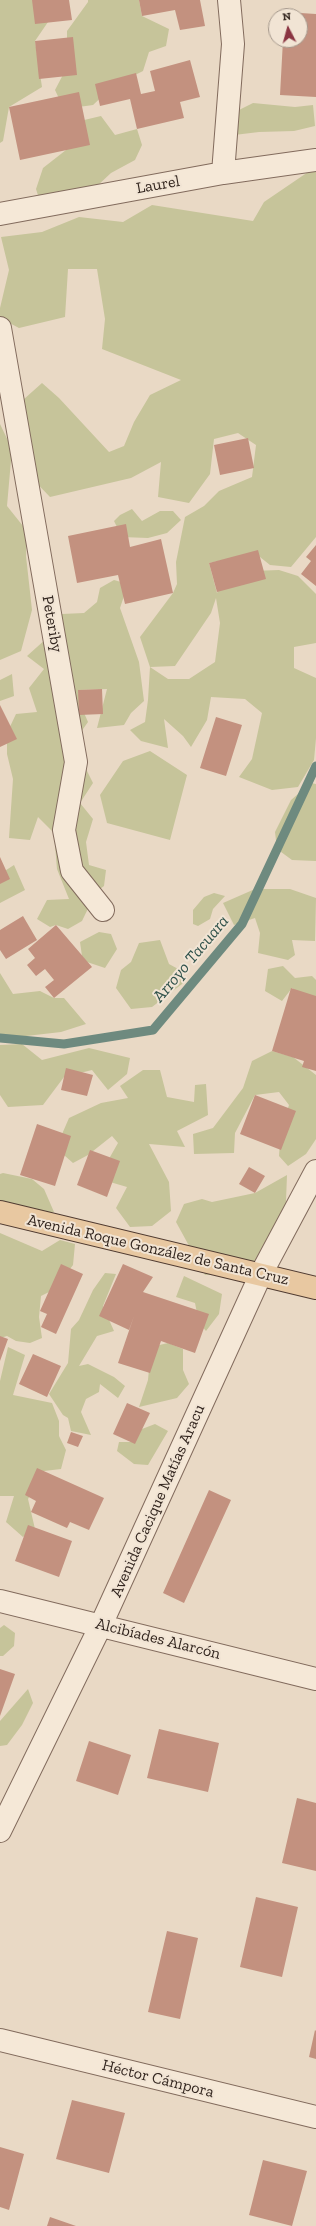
<!DOCTYPE html>
<html>
<head>
<meta charset="utf-8">
<style>
  body { margin:0 }
  #map { position:relative; width:316px; height:2226px; overflow:hidden; background:#e9d9c5; font-family:"Zilla Slab",serif }
  canvas { display:block }
  .north { position:absolute; left:268px; top:8px; width:40px; height:40px; box-sizing:border-box; background:#f1e4d4; border:1px solid #a5988c; border-radius:50%; rotate:354deg; font-size:11px; font-weight:700; line-height:16px; text-align:center; color:#33261f }
  .north::after { content:''; display:block; margin:auto; width:14px; height:18px; background:#8a3441; clip-path:polygon(50% 0,100% 100%,50% 72%,0 100%) }
</style>
</head>
<body>
<div id="map">
<canvas width="316" height="2226"></canvas>
<div class="north">N</div>
</div>
<script>
const g = document.querySelector('canvas').getContext('2d');
g.lineJoin = 'round';
function paint(path, color) { g.fillStyle = color; g.fill(path, 'evenodd'); }
const poly = rows => new Path2D(rows.map(r => 'M' + r).join(''));
function trace(path, color, width, dash) { g.strokeStyle = color; g.lineWidth = width; g.lineCap = dash ? 'butt' : 'round'; g.setLineDash(dash || []); g.stroke(path); }
function write(font, color, halo, rows, align = 'center') {
  g.font = font + ' "Zilla Slab",serif'; g.lineWidth = 4; g.setLineDash([]); g.textBaseline = 'middle'; g.strokeStyle = halo; g.fillStyle = color; for (const [text, x, y, turn = 0] of rows) {
    g.save(); g.translate(x, y); g.rotate((+turn || 0) * Math.PI / 180); g.textAlign = isNaN(turn) ? turn : align; if (halo) g.strokeText(text, 0, 0); g.fillText(text, 0, 0); g.restore();
  }
}
paint(poly([
  [0,0,32,0,48,22,35,41,42,87,9,107,3,141,0,143],
  [88,0,139,0,142,16,169,29,166,46,149,52,143,71,113,86,93,105,64,109,55,90,67,67,67,31,88,2],
  [253,103,295,107,313,105,315,126,294,131,259,132,226,136,227,116],
  [101,116,115,135,137,129,142,145,135,160,111,173,96,187,44,214,36,189,43,168,66,150,80,121],
  [311,170,316,170,316,537,291,567,270,565,255,553,209,563,217,593,222,584,252,571,279,570,298,576,316,594,316,643,294,647,294,668,316,678,316,738,314,760,298,787,272,790,239,777,252,759,262,713,245,699,211,697,207,720,191,747,183,736,164,719,168,748,141,741,130,730,145,722,148,700,150,667,140,637,173,593,177,584,176,562,185,517,204,506,219,491,252,477,256,445,238,433,214,439,210,474,189,503,158,497,161,462,131,478,50,497,25,471,14,408,42,383,59,398,109,452,124,446,134,422,150,395,181,380,102,349,105,319,97,269,68,269,65,317,19,328,0,318,0,308,9,270,1,237,42,232,79,217,123,222,152,205,253,221,264,202],
  [216,598,220,623,215,662,189,679,168,679,150,667,175,666,211,613],
  [0,424,12,449,7,506,27,531,26,556,32,610,21,651,0,660],
  [132,509,142,521,160,511,173,511,181,520,167,533,148,538,122,537,114,521,120,515],
  [114,580,128,584,120,608,139,662,144,701,131,713,124,725,97,728,107,689,78,690,81,706,88,722,73,743,93,783,80,803,93,819,86,842,89,865,106,870,104,886,96,892,82,921,68,929,56,925,50,927,37,919,47,900,69,899,57,869,54,833,38,817,30,840,9,838,13,779,7,754,7,733,16,714,37,712,29,688,44,669,27,656,47,638,62,614,84,613,97,602,100,588],
  [12,674,14,696,0,701,0,680],
  [150,751,187,775,170,840,107,823,100,795,123,761],
  [311,783,316,784,316,861,292,860,277,849,275,832,291,800],
  [14,865,25,890,0,903,0,874],
  [255,889,290,889,316,898,315,941,292,940,295,955,288,960,258,953,260,933,255,918,234,925,223,903],
  [214,893,225,896,213,909,210,919,198,926,193,924,193,910,204,897],
  [99,932,111,934,117,949,105,968,87,962,82,956,80,942],
  [160,940,169,964,180,970,186,981,152,1007,131,1009,116,988,121,970,131,962,139,943],
  [283,966,295,978,312,976,316,980,316,1005,292,988,282,1001,265,991,268,969],
  [0,973,13,994,40,991,54,998,64,998,86,1024,61,1032,0,1039],
  [22,1044,42,1060,89,1048,130,1058,127,1074,108,1090,92,1070,64,1077,43,1105,8,1107,0,1095,0,1045],
  [272,1051,293,1057,316,1075,316,1139,306,1154,288,1166,279,1156,281,1129,289,1105,279,1092,255,1095,235,1133,234,1153,194,1154,193,1134,213,1128,243,1088,252,1061],
  [143,1070,160,1070,167,1097,194,1102,195,1085,206,1084,208,1115,177,1131,185,1147,149,1144,169,1182,171,1211,152,1226,130,1227,116,1208,127,1187,110,1182,106,1164,118,1143,112,1136,88,1155,73,1163,56,1148,69,1118,101,1103,128,1098,120,1086],
  [3,1173,32,1179,44,1189,54,1212,0,1218,0,1174],
  [287,1175,285,1226,247,1272,205,1275,176,1222,184,1204,202,1199,212,1202,255,1193],
  [0,1233,42,1251,60,1240,75,1244,73,1265,55,1289,41,1296,39,1317,42,1338,30,1343,16,1341,7,1336,0,1338],
  [105,1273,116,1274,103,1306,114,1331,97,1336,79,1366,88,1364,114,1377,125,1386,118,1398,100,1384,99,1392,86,1399,81,1412,91,1435,71,1431,68,1418,63,1415,49,1394,68,1363,71,1329,79,1320,93,1290],
  [184,1276,222,1294,219,1314,206,1331,199,1323,195,1303,176,1297],
  [168,1343,183,1349,183,1370,189,1384,177,1398,139,1407,148,1380,151,1347],
  [8,1347,25,1355,13,1395,52,1403,59,1421,59,1436,66,1450,61,1469,44,1471,28,1499,35,1529,23,1537,6,1522,14,1496,0,1496,0,1381],
  [155,1424,168,1431,148,1465,134,1464,117,1451,119,1442,131,1442,142,1429],
  [4,1625,15,1633,14,1646,3,1656,0,1656,0,1628],
  [28,1689,33,1703,22,1725,7,1745,0,1746,0,1721]
]), '#c6c49a');
trace(poly([
  [0,1038,64,1044,153,1030,242,924,316,766]
]), '#6e8a7f', 9);
paint(poly([
  [32,0,69,0,72,20,35,24],
  [139,0,200,0,205,26,180,30,175,10,142,16],
  [285,12,316,14,316,97,280,95,283,40,300,40,300,16,285,16],
  [73,37,77,75,39,79,35,41],
  [190,60,200,97,180,102,184,118,137,129,130,99,100,106,95,84,136,73,141,94,155,91,150,71],
  [79,92,90,145,20,160,9,107],
  [248,438,254,468,220,475,214,445],
  [126,524,130,547,161,539,173,593,125,604,118,575,77,583,68,536],
  [316,545,316,586,301,574,311,561,306,557],
  [258,550,266,579,217,592,209,563],
  [102,689,103,714,79,715,78,690],
  [0,705,17,739,0,747],
  [216,717,242,725,226,776,200,768],
  [0,857,10,879,0,884],
  [23,916,37,940,6,959,0,950,0,930],
  [56,925,92,967,54,998,45,987,54,980,45,969,36,976,27,965,35,958,28,949],
  [291,988,316,996,316,1071,302,1067,304,1061,272,1051],
  [66,1068,93,1075,87,1096,61,1090],
  [255,1095,296,1111,281,1150,240,1134],
  [37,1124,71,1136,55,1186,20,1175],
  [90,1150,120,1161,107,1197,77,1185],
  [249,1167,265,1176,255,1193,239,1184],
  [61,1264,83,1274,56,1334,41,1327,47,1314,40,1311],
  [123,1264,153,1277,143,1292,209,1314,195,1353,161,1341,150,1373,118,1363,134,1316,129,1330,99,1316],
  [0,1336,8,1339,0,1361],
  [33,1354,61,1366,47,1397,19,1384],
  [127,1403,150,1413,135,1444,113,1434],
  [71,1432,83,1436,78,1447,67,1443],
  [37,1468,104,1498,89,1530,70,1522,67,1528,31,1512,36,1501,25,1495],
  [209,1490,231,1500,184,1603,163,1593],
  [28,1525,72,1541,59,1577,15,1561],
  [0,1669,15,1674,0,1716],
  [159,1729,219,1743,208,1792,147,1778],
  [89,1741,131,1755,118,1795,76,1781],
  [297,1798,316,1803,316,1871,282,1863],
  [256,1897,298,1907,282,1977,240,1967],
  [167,1931,198,1938,180,2019,148,2012],
  [315,2030,316,2031,316,2059,309,2057],
  [72,2100,125,2113,109,2173,56,2159],
  [0,2147,24,2154,9,2210,0,2207],
  [263,2160,307,2171,292,2226,249,2215],
  [50,2217,76,2226,47,2226]
]), '#c3917f');
const minor = poly([
  [223,173,233,44,229,0],
  [0,214,223,173,316,160],
  [0,328,76,762,64,830,72,871,103,910],
  [0,1601,316,1679],
  [0,1831,101,1625,261,1274,316,1171],
  [0,2040,316,2117]
]);
const major = poly([
  [0,1212,316,1288]
]);
trace(minor, '#826b5d', 24);
trace(major, '#503b31', 24);
trace(minor, '#f5e8d7', 22);
trace(major, '#e8c8a1', 22);
write('16px', '#33261f', '#f1e4d4', [
  ["Laurel",158,185,-10],
  ["Peteriby",52,624,80],
  ["Avenida Roque González de Santa Cruz",158,1250,13],
  ["Avenida Cacique Matías Aracu",158,1501,-66],
  ["Alcibíades Alarcón",158,1639,14],
  ["Héctor Cámpora",158,2079,14]
]);
write('italic 17px', '#30524b', '#f1e4d4', [
  ["Arroyo Tacuara",191,959,-50]
]);
</script>
</body>
</html>
